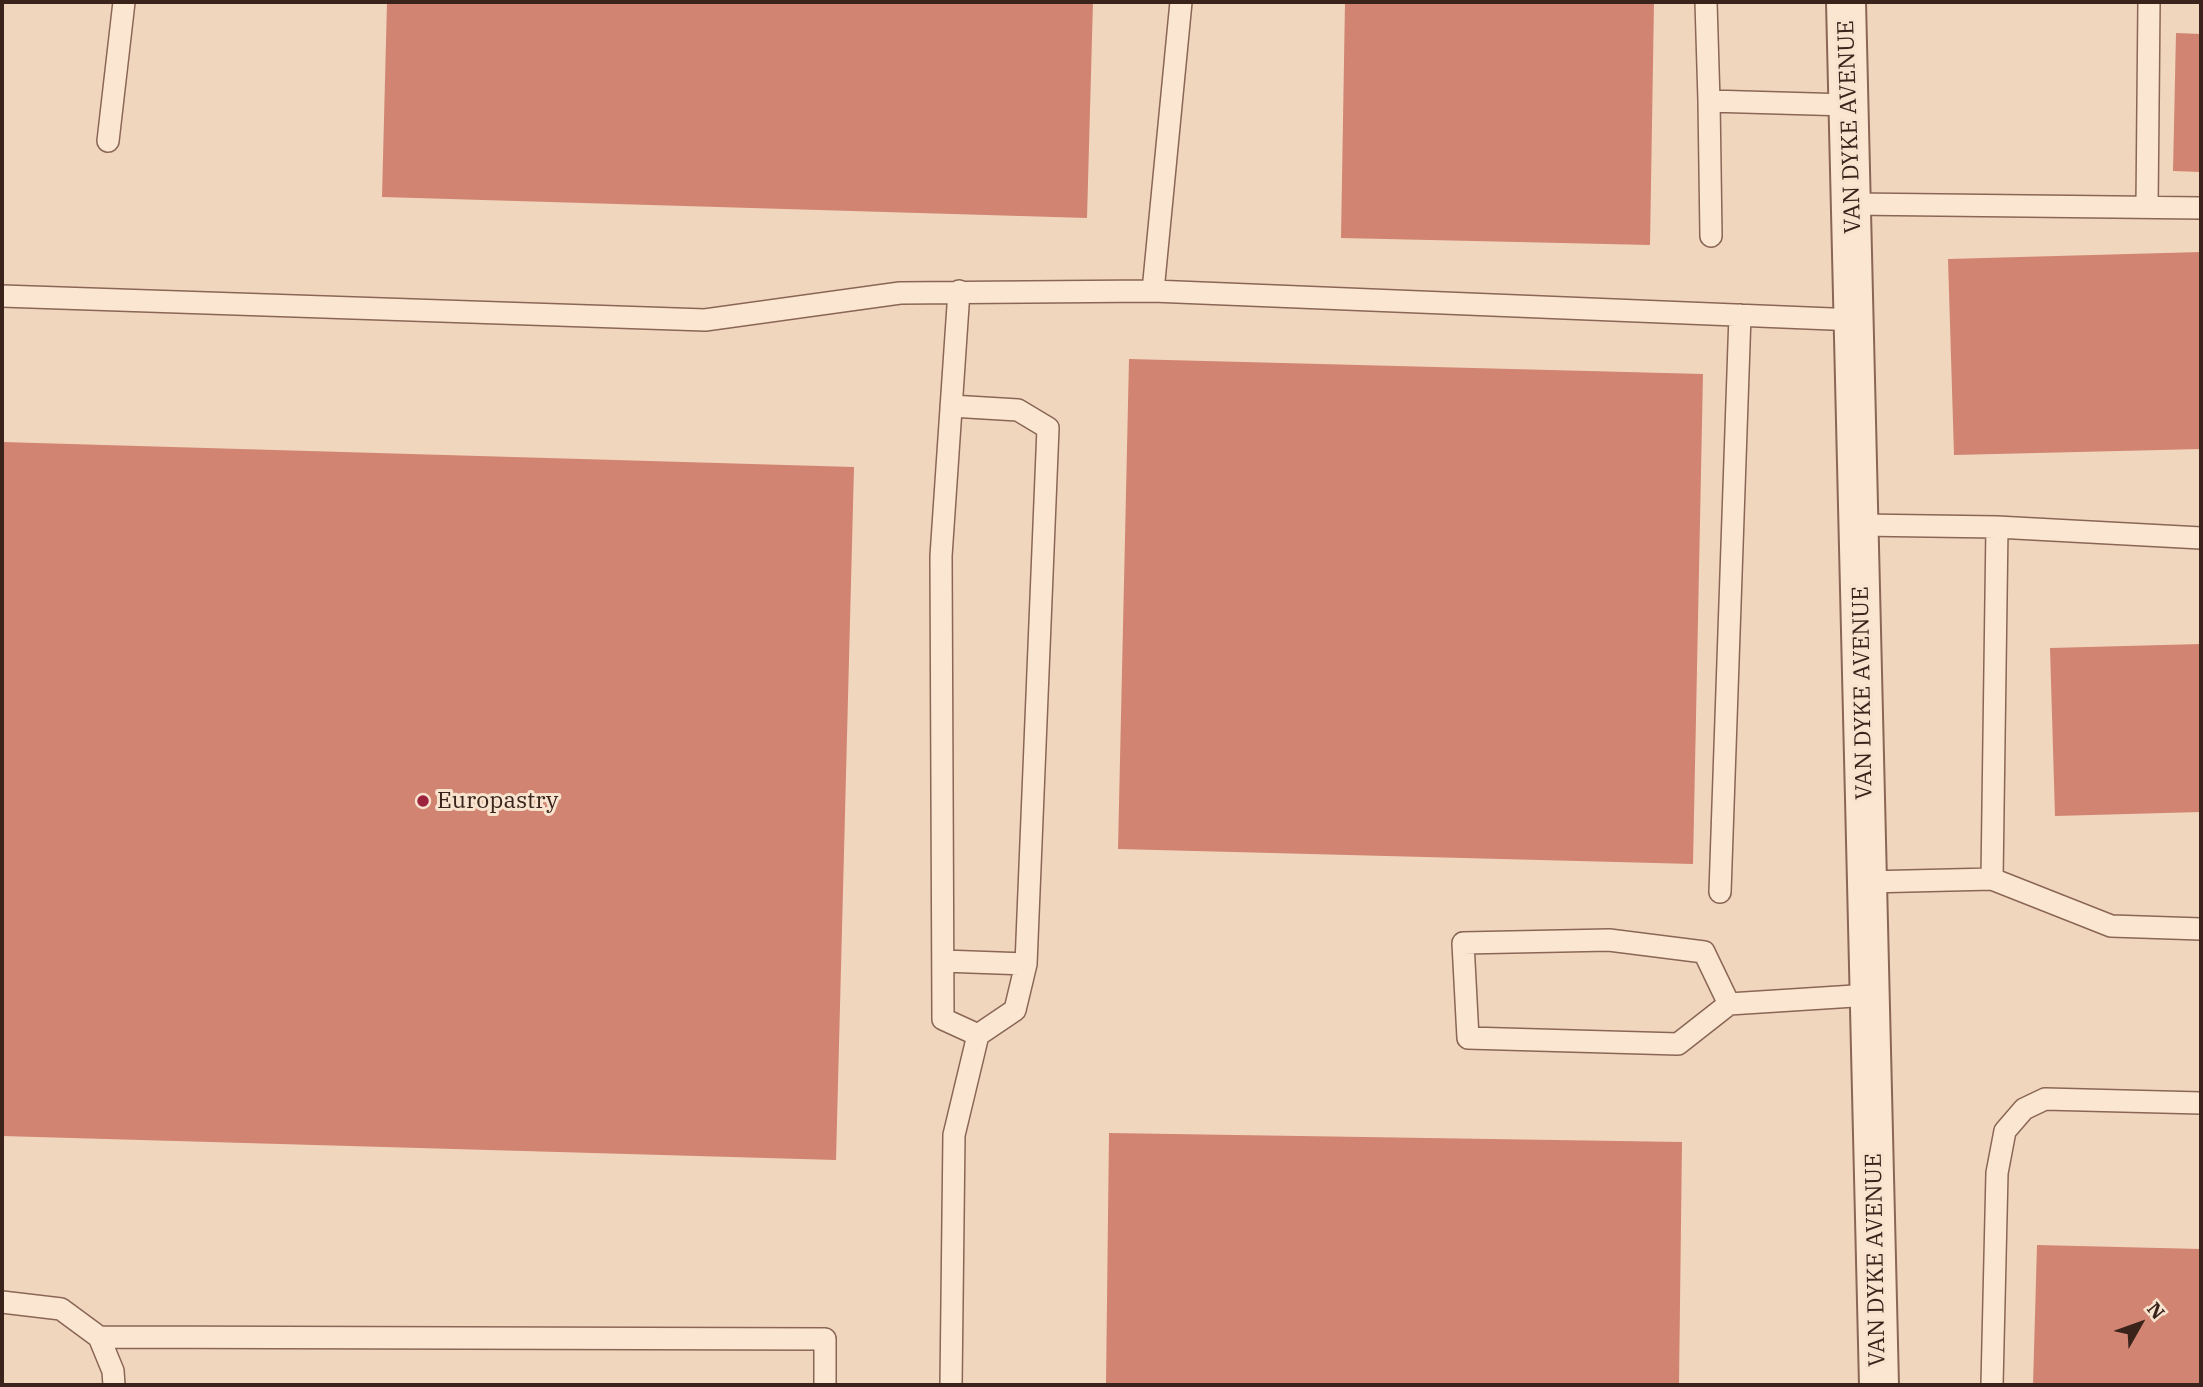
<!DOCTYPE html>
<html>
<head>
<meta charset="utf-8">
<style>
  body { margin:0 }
  #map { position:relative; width:2203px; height:1387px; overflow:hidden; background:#f1d6be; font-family:"IBM Plex Serif",serif }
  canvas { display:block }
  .frame { position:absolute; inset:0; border:4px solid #39231b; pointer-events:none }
  .north { position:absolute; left:2105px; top:1289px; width:70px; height:70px; -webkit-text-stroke:5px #f8e3ce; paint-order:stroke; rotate:50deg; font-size:19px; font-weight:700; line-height:28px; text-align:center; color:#39231b }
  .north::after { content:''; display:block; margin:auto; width:24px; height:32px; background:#39231b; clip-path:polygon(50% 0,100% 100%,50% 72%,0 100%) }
</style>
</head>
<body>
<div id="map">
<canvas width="2203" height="1387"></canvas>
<div class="frame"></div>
<div class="north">N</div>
</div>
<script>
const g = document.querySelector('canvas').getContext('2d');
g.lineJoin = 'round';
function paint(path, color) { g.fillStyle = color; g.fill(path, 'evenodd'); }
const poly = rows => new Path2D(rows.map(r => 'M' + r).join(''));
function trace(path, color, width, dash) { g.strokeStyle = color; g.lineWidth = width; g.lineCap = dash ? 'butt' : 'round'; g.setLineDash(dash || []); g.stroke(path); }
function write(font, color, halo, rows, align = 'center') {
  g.font = font + ' "IBM Plex Serif",serif'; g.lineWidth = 6; g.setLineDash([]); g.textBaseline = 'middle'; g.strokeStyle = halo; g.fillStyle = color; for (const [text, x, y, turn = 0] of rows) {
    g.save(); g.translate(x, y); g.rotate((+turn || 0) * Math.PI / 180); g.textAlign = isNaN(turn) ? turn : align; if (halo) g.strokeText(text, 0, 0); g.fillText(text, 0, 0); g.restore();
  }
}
paint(poly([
  [387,2,1093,2,1087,218,382,197],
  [1345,2,1654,2,1650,245,1341,238],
  [2176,33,2201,34,2201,172,2173,171],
  [2201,252,2201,449,1954,455,1948,259],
  [1129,359,1703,374,1693,864,1118,849],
  [2,442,854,467,836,1160,2,1136],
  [2201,644,2201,812,2055,816,2050,648],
  [1109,1133,1682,1142,1679,1385,1106,1385],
  [2037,1245,2201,1249,2201,1385,2033,1385]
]), '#d18471');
const service = poly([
  [1706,2,1709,101,1848,105],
  [1709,101,1711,236],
  [108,141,124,2],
  [1853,204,2201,208],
  [2147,207,2149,2],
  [959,291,941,556,943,1019,978,1035],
  [1153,291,1181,2],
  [2,296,705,320,900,293,1153,291,1856,320],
  [1860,525,1997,527,1992,879,1867,882],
  [1997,527,2201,538],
  [1992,879,2111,926,2201,929],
  [1720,892,1740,315],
  [943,961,1026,964,1048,428,1018,410,951,406],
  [1729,1004,1678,1044,1468,1038,1463,943,1609,940,1704,952,1729,1004,1870,995],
  [2,1302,61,1309,99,1337,113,1371,114,1385],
  [99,1337,825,1339,825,1385],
  [951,1385,954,1135,978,1035,1015,1010,1026,964],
  [1992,1385,1997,1173,2005,1131,2024,1109,2045,1099,2201,1103]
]);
const minor = poly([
  [1846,2,1879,1385]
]);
trace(service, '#8a6656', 24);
trace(minor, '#8a6656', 42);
trace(service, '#fbe6d2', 21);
trace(minor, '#fbe6d2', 38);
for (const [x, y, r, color] of [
  [423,801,7,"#9d223e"]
]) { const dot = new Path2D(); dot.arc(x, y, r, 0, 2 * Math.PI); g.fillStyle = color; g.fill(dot); trace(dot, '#f8e3ce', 2.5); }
write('23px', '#39231b', '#f8e3ce', [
  ["VAN DYKE AVENUE",1850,127,-92],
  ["VAN DYKE AVENUE",1863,693,-91],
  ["VAN DYKE AVENUE",1876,1260,-91]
]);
write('23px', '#39231b', '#f8e3ce', [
  ["Europastry",437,801]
], 'left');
</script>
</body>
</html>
